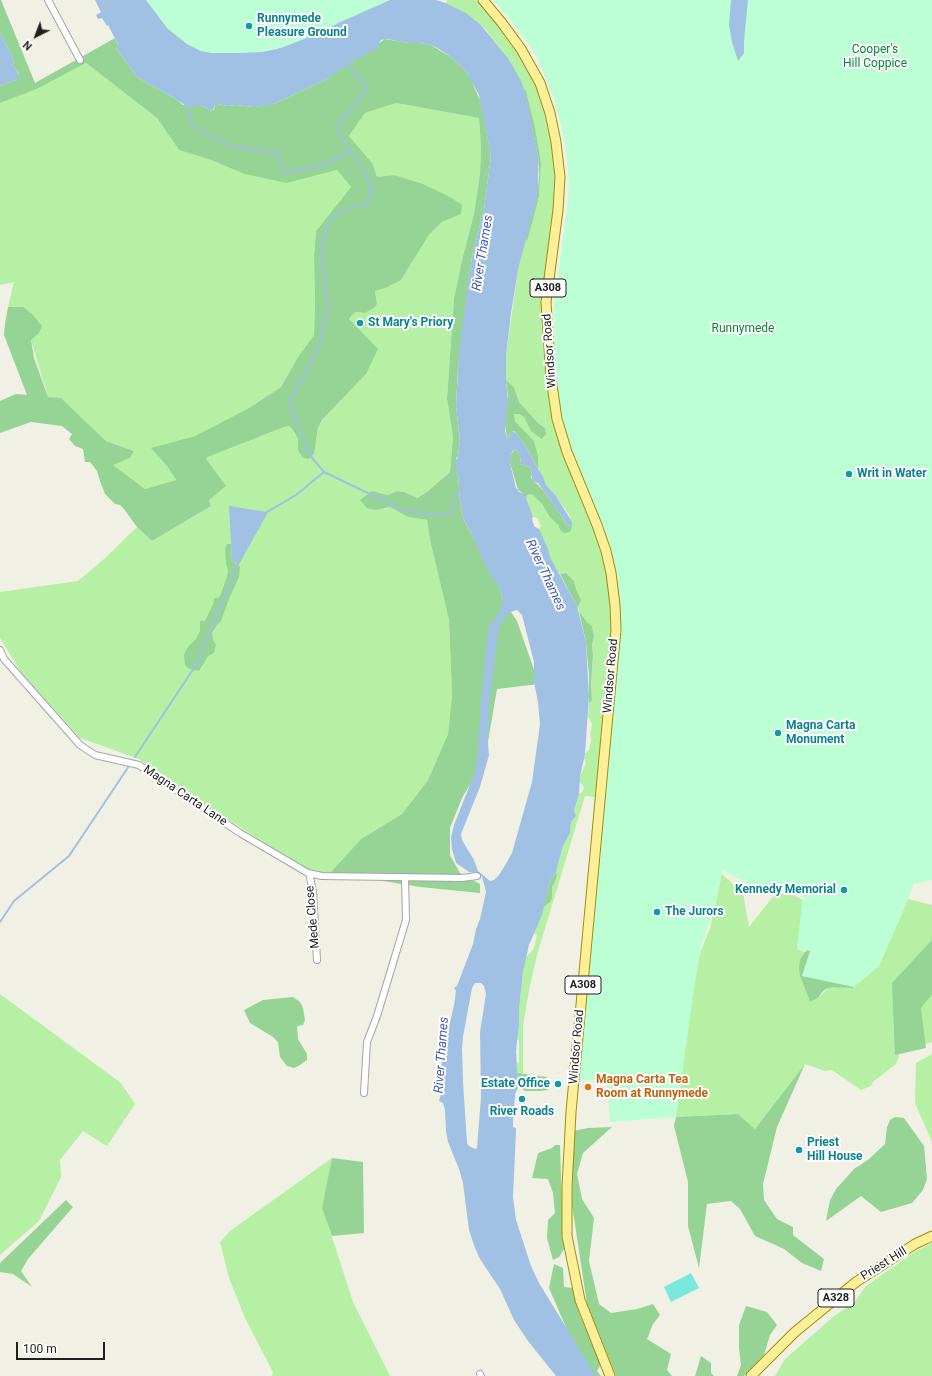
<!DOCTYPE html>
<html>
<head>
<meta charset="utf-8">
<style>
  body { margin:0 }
  #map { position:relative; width:932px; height:1376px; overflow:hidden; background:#f1f0e4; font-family:Roboto,sans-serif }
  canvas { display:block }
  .north { position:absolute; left:16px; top:16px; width:40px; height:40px; -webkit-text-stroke:3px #fff; paint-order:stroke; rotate:222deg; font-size:11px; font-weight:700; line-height:16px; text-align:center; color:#1f1f1f }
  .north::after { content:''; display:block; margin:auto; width:14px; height:18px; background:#1f1f1f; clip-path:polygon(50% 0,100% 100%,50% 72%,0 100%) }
  .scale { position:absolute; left:16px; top:1342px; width:89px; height:18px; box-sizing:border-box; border:2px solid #1f1f1f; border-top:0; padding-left:5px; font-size:12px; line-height:14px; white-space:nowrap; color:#1f1f1f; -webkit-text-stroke:3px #fff; paint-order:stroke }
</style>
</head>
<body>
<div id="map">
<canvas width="932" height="1376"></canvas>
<div class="north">N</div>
<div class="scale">100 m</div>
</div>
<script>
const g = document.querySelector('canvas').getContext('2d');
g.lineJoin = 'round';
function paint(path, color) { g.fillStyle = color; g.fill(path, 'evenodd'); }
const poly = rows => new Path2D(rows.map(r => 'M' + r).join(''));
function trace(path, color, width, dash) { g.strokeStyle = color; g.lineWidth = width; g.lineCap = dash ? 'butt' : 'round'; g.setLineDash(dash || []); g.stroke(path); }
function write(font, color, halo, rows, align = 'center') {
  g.font = font + ' Roboto,sans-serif'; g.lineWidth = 4; g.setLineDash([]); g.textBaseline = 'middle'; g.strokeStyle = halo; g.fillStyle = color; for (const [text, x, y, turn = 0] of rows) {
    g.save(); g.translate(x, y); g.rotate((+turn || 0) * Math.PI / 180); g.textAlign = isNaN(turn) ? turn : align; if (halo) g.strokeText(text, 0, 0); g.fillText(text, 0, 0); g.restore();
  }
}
paint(poly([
  [447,0,476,0,481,4,491,16,515,47,533,78,544,106,551,136,557,182,543,302,542,334,547,387,553,419,559,441,568,467,594,529,602,553,610,590,612,636,597,797,585,796,537,955,529,990,523,1026,523,1074,517,1073,516,1060,519,1064,519,1041,517,1039,519,1010,523,972,526,957,533,950,535,945,537,935,534,933,542,915,543,908,547,905,552,887,555,882,557,876,556,872,563,846,570,833,571,822,576,816,574,810,579,794,583,791,584,787,580,782,580,777,586,763,584,758,585,754,589,750,591,740,590,734,592,724,588,717,589,703,592,701,591,683,593,656,592,645,594,636,592,626,587,622,579,611,578,608,581,600,576,589,574,581,566,573,560,574,554,566,551,559,546,545,541,536,539,529,541,526,537,518,533,517,528,504,526,498,527,495,530,494,533,495,542,504,549,516,558,525,560,530,570,532,572,524,569,515,556,496,546,485,543,476,538,469,538,455,534,441,515,421,514,414,519,414,524,417,531,431,539,424,519,402,514,387,506,380,506,356,518,270,525,242,528,239,539,197,541,163,526,91,524,89,508,58,486,30,480,24,466,13,446,3],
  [86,63,157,118,179,150,287,183,337,170,351,187,316,231,314,256,315,303,314,335,298,357,281,387,249,408,195,436,152,448,167,466,176,480,145,489,112,465,130,458,134,451,106,441,64,401,48,397,31,340,23,307,8,307,14,282,0,285,0,103,37,89],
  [396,103,479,118,481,148,480,174,474,214,462,260,454,300,447,399,453,437,450,472,428,491,416,498,405,492,397,491,388,495,377,492,384,509,390,507,408,517,427,520,430,540,449,620,452,695,448,734,428,780,402,814,361,839,330,873,311,872,230,821,139,759,80,738,22,674,0,638,0,592,78,581,104,559,137,527,152,541,211,506,209,500,206,459,208,457,284,427,289,426,293,430,298,439,298,450,309,459,314,454,318,428,322,420,366,374,349,319,352,315,356,312,365,313,377,304,375,291,388,287,401,280,429,235,442,222,461,213,394,175,377,177,373,164,349,136,365,113],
  [722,874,743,893,749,927,775,894,789,893,803,900,797,949,805,952,800,959,800,976,810,1002,818,998,834,983,879,966,908,899,932,905,932,947,903,1044,896,1064,873,1082,871,1086,861,1090,832,1070,825,1071,805,1064,755,1129,738,1114,676,1117,678,1088,696,964,710,928],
  [932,983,932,1042,923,1045,920,997],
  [0,994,121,1083,135,1104,107,1146,83,1131,60,1160,61,1177,39,1221,0,1255],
  [932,1054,932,1142,915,1103,916,1063],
  [332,1158,323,1209,353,1302,390,1376,272,1376,273,1372,245,1318,229,1278,220,1242,230,1231],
  [932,1243,932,1376,775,1376,785,1359,834,1316,854,1303,866,1286,916,1251]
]), '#b5f0a5');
paint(poly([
  [0,0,1,0,35,83,115,38,118,45,116,48,136,76,145,82,176,99,183,105,202,106,212,111,214,110,215,104,217,104,227,106,236,105,254,107,274,104,329,78,336,71,341,68,346,66,385,39,408,43,420,43,431,45,452,58,465,70,470,78,481,102,491,156,484,209,472,256,458,368,456,406,460,441,458,456,456,458,456,473,458,475,460,500,463,518,501,591,503,600,517,621,539,684,497,689,485,759,462,798,450,828,450,855,460,873,480,884,480,893,420,887,371,879,343,876,330,873,361,839,402,814,428,780,448,734,452,695,449,620,430,540,427,520,408,517,390,507,375,510,367,508,360,500,372,491,388,495,397,491,405,492,417,498,428,491,450,472,453,437,447,399,454,299,462,260,474,214,480,174,481,148,479,118,396,103,365,113,349,136,373,164,377,177,394,175,423,184,450,197,462,205,461,214,442,222,429,235,401,280,388,287,375,291,377,304,375,307,365,313,356,312,352,315,349,319,378,349,366,374,322,420,318,428,314,454,309,459,303,458,298,450,298,439,293,430,289,426,284,427,208,457,206,459,226,486,209,500,211,506,152,541,137,527,124,509,120,505,115,504,105,494,100,481,97,471,90,462,85,462,83,449,75,446,69,439,72,434,62,426,31,422,0,433,0,401,16,394,27,395,4,335,5,324,8,307,23,307,32,314,42,326,39,333,31,340,34,358,48,397,61,398,106,441,134,451,130,458,113,465,145,489,176,480,167,466,151,448,195,436,249,408,281,387,298,357,314,335,315,303,314,256,316,231,351,187,337,170,287,183,245,174,211,160,179,150,157,118,86,63,37,89,0,103,0,86,16,80,19,74,14,67,13,59,0,32],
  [524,89,526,91,535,128,541,163,539,197,528,239,525,242,538,187,539,176,538,156],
  [506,380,514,387,519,402,539,424,545,428,546,434,542,439,531,431,524,417,519,414,514,414,515,421,534,441,538,455,538,469,528,450,516,433,514,431,510,433,509,438,507,439,505,424,508,396],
  [514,450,517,451,520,457,521,464,530,467,532,474,531,478,543,490,565,521,566,525,572,526,570,532,564,533,560,530,558,525,549,516,542,504,533,495,530,494,527,495,526,498,523,493,518,490,510,463,511,455],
  [227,544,231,544,232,560,240,567,239,577,229,599,221,621,217,625,212,633,213,640,216,645,214,653,208,656,199,671,189,669,185,665,184,655,187,648,196,639,200,631,200,621,205,621,214,602,214,598,218,598,220,596,227,577,228,570,226,564,225,549],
  [566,573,574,581,576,589,581,600,578,608,560,574],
  [579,611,587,622,592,626,594,636,592,645,593,656,591,683,592,701,589,703,589,675,586,642],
  [556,872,557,876,555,882,552,887,552,898,550,902,543,908,550,881],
  [932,940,932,994,921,1008,926,1048,895,1055,892,983],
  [811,947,853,981,853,988,832,987,824,990,818,998,810,1002,800,976,799,968,800,959,805,952],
  [293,997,300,1002,303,1008,305,1020,303,1025,297,1026,298,1039,307,1054,307,1060,300,1065,294,1068,287,1066,280,1057,278,1042,273,1037,250,1023,244,1010,263,1000],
  [805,1064,777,1127,763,1184,764,1200,777,1219,793,1227,793,1235,824,1259,821,1271,802,1263,784,1249,755,1236,740,1209,731,1201,707,1204,699,1268,688,1226,688,1182,674,1126,676,1117,738,1114,755,1129],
  [517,1073,547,1077,549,1084,548,1090,541,1091,525,1091,518,1086],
  [895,1117,904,1118,924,1146,927,1179,923,1190,912,1203,881,1212,861,1196,826,1221,830,1200,836,1189,855,1168,859,1166,869,1159,885,1144,887,1127,890,1120],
  [612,1127,583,1153,577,1174,582,1199,594,1218,589,1261,599,1304,611,1313,637,1309,653,1304,660,1315,653,1324,647,1339,671,1354,667,1370,672,1376,616,1376,587,1304,572,1205,573,1131,588,1128],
  [555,1145,560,1145,561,1177,564,1249,559,1257,553,1260,547,1238,548,1220,555,1213,553,1193,548,1179,532,1178,538,1153,552,1148],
  [332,1158,363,1162,364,1233,332,1236,322,1208],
  [66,1200,73,1207,28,1259,21,1271,32,1287,13,1274,0,1272,0,1263],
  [554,1264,563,1268,564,1287,573,1288,579,1313,601,1364,597,1371,601,1376,595,1376,568,1332,549,1288],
  [746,1306,767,1312,777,1325,770,1335,764,1355,744,1376,737,1376,741,1365,739,1348,739,1325],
  [701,1356,711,1363,711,1373,714,1376,695,1376]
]), '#96d495');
paint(poly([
  [146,0,390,0,338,23,317,34,286,46,277,49,262,52,237,53,212,53,201,51,187,44,167,28],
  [493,0,932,0,932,880,914,884,879,966,854,987,802,976,810,951,797,949,804,887,749,884,736,878,723,870,713,909,701,948,694,989,676,1117,610,1122,607,1083,577,1080,614,692,620,613,617,576,609,541,569,445,560,407,555,375,554,306,567,207,569,182,565,142,554,99,536,55,513,23]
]), '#bdffd4');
paint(poly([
  [691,1273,699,1288,671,1302,664,1287]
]), '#7ae8dc');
paint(poly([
  [95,0,146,0,167,28,187,44,201,51,212,53,237,53,262,52,277,49,286,46,317,34,338,23,390,0,436,0,446,3,466,13,480,24,508,58,520,79,526,94,538,156,538,187,537,197,518,270,511,313,506,356,506,380,508,401,505,430,507,439,509,438,511,431,516,433,528,450,538,469,543,476,546,485,556,496,572,522,572,526,566,525,565,521,538,483,532,481,532,474,530,467,521,464,520,457,517,451,514,450,512,452,510,463,516,488,519,492,523,493,525,495,533,517,532,519,534,526,539,529,548,549,551,559,577,606,586,642,589,696,585,754,580,777,579,794,574,810,576,816,571,822,570,833,563,846,556,872,550,881,542,915,529,945,523,972,519,1010,519,1025,516,1051,518,1088,515,1094,513,1121,513,1127,516,1128,516,1132,513,1197,516,1220,531,1266,539,1283,596,1376,556,1376,528,1341,514,1320,500,1289,480,1259,475,1248,469,1230,463,1183,459,1169,448,1142,446,1131,445,1110,443,1103,439,1101,441,1094,439,1080,444,1050,455,1000,456,990,454,989,455,987,457,986,473,944,476,929,480,919,486,892,482,876,477,873,469,872,456,863,452,849,451,838,454,825,475,772,477,761,481,701,487,639,489,627,500,611,503,600,501,591,486,567,471,533,463,518,460,500,458,475,456,473,455,462,458,456,460,441,456,406,459,352,472,256,484,209,491,156,479,95,465,70,452,58,439,49,431,45,420,43,408,43,387,39,381,40,379,43,379,47,352,62,345,68,341,68,329,78,274,104,266,106,254,107,236,105,227,106,217,104,215,104,213,110,212,111,202,106,186,106,176,99,145,82,136,76,116,48,118,44,108,25,107,26,102,18,98,19,96,15,101,12],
  [517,610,522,615,534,662,534,682,538,702,540,724,532,782,512,853,507,862,499,875,494,880,490,881,478,871,474,860,462,840,461,834,480,787,489,755,487,733,489,729,489,707,498,632,500,625,506,615,513,611],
  [475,983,481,983,484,986,486,994,480,1032,481,1097,477,1148,475,1149,469,1146,467,1143,463,1082,462,1048,463,1037,472,988],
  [731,0,748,0,744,41,744,53,738,61,732,42,729,25],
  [0,32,13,59,14,67,20,76,16,80,0,86],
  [229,506,267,512,238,564,232,560]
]), '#a0c1e3');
trace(poly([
  [186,105,192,125,227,145,278,153,284,173,323,165,350,152],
  [324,472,312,458,300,432,290,401,319,347,328,309,324,276,323,242,330,219,346,209,366,204,373,190,364,171,350,152,336,127,368,88,348,65],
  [135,757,196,665,238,564,267,512,296,495,324,472,403,510,435,515,450,514,455,503,456,492,461,491],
  [0,922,14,901,69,856,129,766]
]), '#a0c1e3', 2);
const street = poly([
  [48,0,80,60],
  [0,650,4,659,80,745,95,755,139,765,240,833,308,873,322,876,462,878,477,876],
  [309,873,313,892,317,960],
  [364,1093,367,1042,377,1016,406,920,405,877],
  [480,1374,481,1376]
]);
const primary = poly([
  [483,0,502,23,521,49,540,83,550,113,556,142,560,177,558,210,546,302,551,378,557,419,567,452,597,525,606,551,611,573,615,605,616,630,613,661,571,1112,567,1187,567,1236,580,1300,610,1376],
  [751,1376,795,1332,856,1282,915,1244,932,1236]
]);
trace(street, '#a6a6a6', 8);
trace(primary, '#9a9100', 11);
trace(street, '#fff', 6);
trace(primary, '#ffef9b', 9);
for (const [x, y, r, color] of [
  [249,26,4,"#0f9aa8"],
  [360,323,4,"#0f9aa8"],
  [849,474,4,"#0f9aa8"],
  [778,733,4,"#0f9aa8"],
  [844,890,4,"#0f9aa8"],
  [657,912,4,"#0f9aa8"],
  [558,1084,4,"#0f9aa8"],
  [588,1087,4,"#e8710a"],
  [522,1099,4,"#0f9aa8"],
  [799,1150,4,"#0f9aa8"]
]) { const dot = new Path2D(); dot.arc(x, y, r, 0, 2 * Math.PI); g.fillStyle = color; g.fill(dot); trace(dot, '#fff', 1.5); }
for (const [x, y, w] of [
  [548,288,36],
  [583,985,36],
  [836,1298,36]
]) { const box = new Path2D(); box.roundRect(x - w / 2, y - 9, w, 18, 3); g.fillStyle = '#fff'; g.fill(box); trace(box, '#1f1f1f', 1); }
write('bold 11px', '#1f1f1f', null, [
  ["A308",548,288],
  ["A308",583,985],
  ["A328",836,1298]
]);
write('bold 12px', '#0d838f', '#fff', [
  ["Runnymede",257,19],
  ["Pleasure Ground",257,33],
  ["St Mary's Priory",368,323],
  ["Writ in Water",857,474],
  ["Magna Carta",786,726],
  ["Monument",786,740],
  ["Kennedy Memorial",836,890,"right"],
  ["The Jurors",665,912],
  ["Estate Office",550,1084,"right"],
  ["River Roads",522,1112,"center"],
  ["Priest",807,1143],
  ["Hill House",807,1157]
], 'left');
write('12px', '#008932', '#fff', [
  ["Cooper's",875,50],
  ["Hill Coppice",875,64],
  ["Runnymede",743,329]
]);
write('12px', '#1f1f1f', '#fff', [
  ["Windsor Road",550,351,-94],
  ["Windsor Road",611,676,-85],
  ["Magna Carta Lane",185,796,34],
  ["Mede Close",313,917,-95],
  ["Windsor Road",577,1047,-85],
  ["Priest Hill",884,1264,-32]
]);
write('bold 12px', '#c56008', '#fff', [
  ["Magna Carta Tea",596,1080],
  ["Room at Runnymede",596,1094]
], 'left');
write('italic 13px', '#415cb9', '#fff', [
  ["River Thames",483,253,-81],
  ["River Thames",545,575,65],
  ["River Thames",442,1055,-86]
]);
</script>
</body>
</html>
